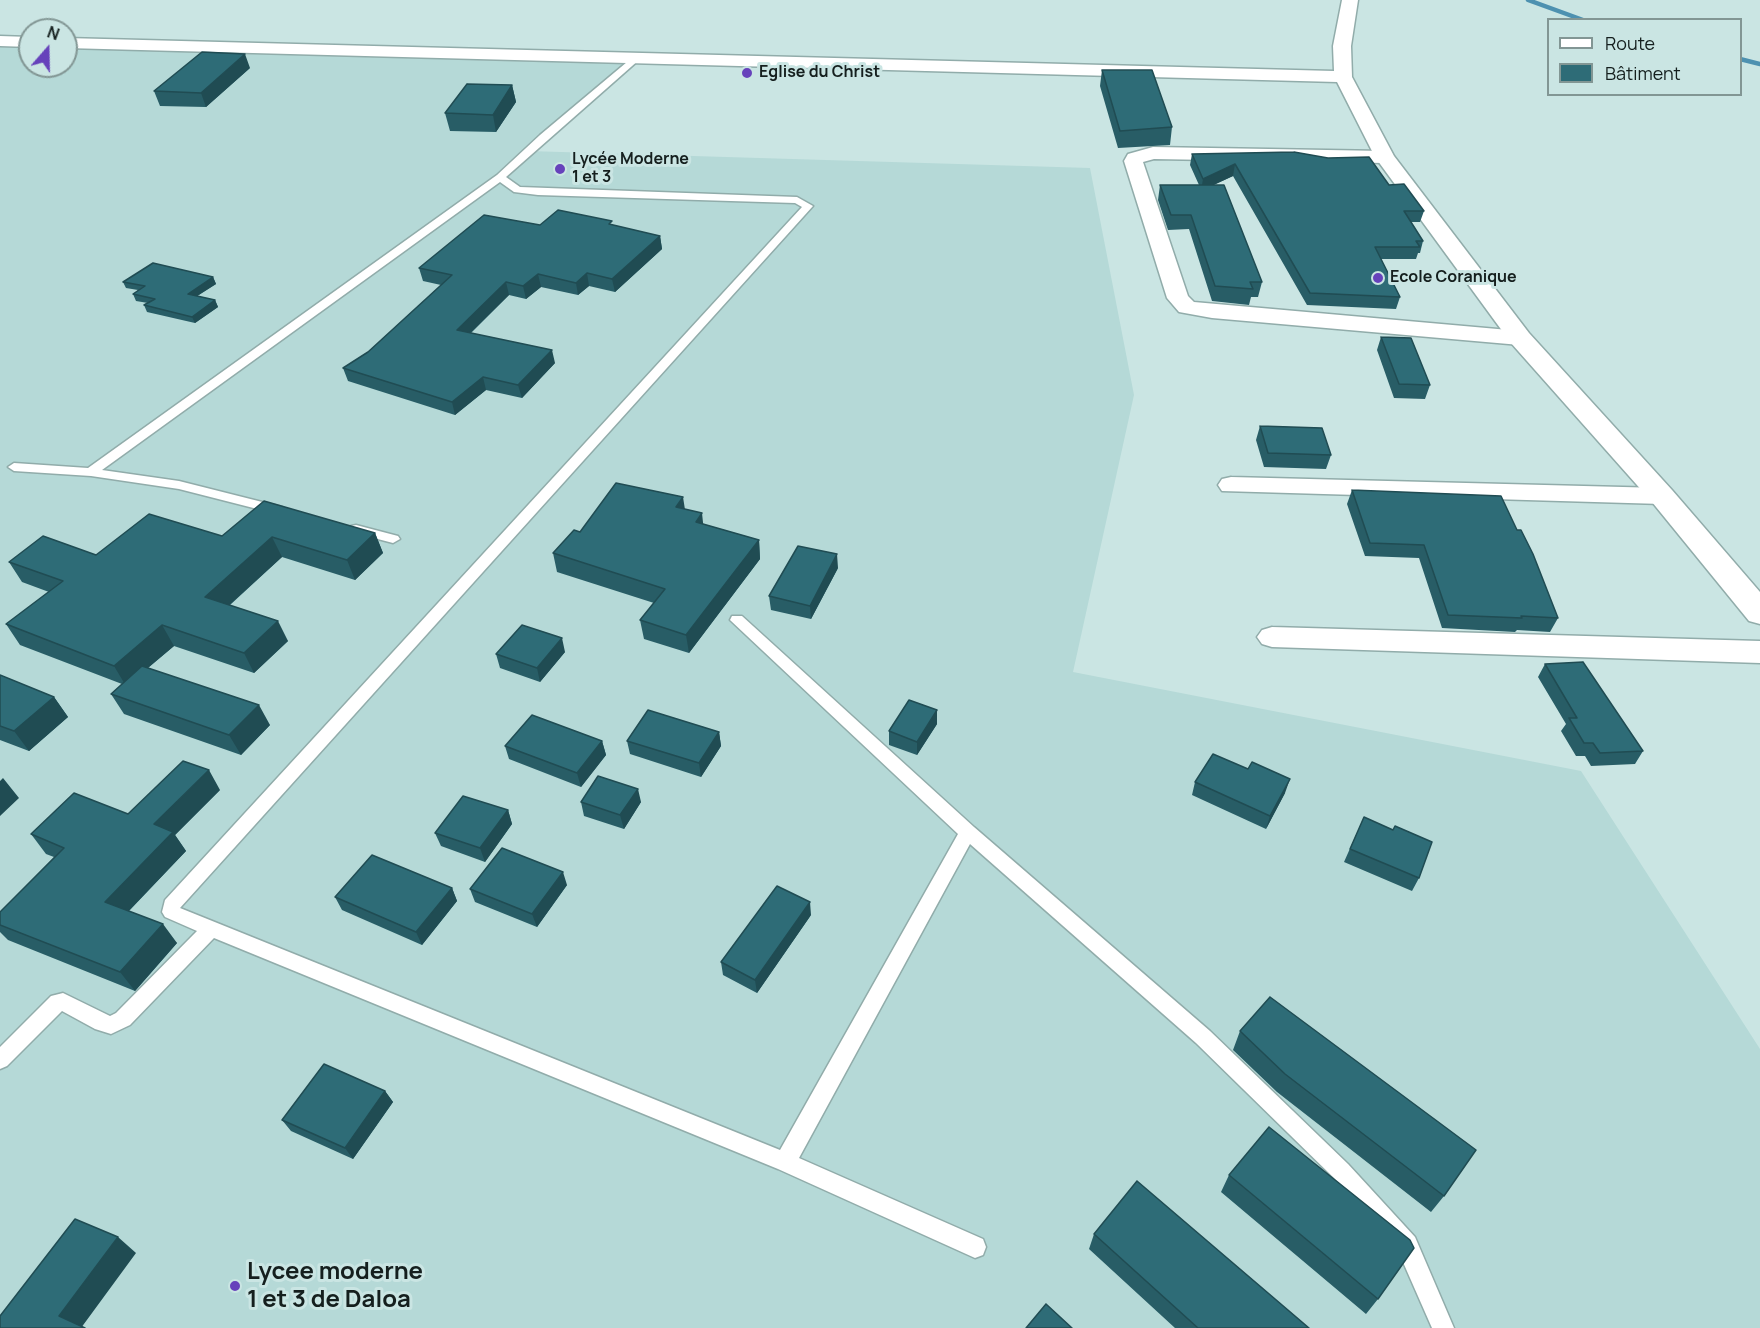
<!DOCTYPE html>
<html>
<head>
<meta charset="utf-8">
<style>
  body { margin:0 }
  #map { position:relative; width:1760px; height:1328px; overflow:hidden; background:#cae5e3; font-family:Manrope,sans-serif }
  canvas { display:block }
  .legend { position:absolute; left:1547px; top:18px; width:195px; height:78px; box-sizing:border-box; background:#cae5e3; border:2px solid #829694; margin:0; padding:8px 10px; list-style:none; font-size:18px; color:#151f1e }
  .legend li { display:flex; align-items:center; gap:12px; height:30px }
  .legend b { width:30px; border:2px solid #829694 }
  .north { position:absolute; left:18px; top:18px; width:60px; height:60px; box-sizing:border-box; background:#cae5e3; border:2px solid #829694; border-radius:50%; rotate:20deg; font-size:16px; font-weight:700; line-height:24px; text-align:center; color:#151f1e }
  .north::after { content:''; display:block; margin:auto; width:21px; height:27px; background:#6642bb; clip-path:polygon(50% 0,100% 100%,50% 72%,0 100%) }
</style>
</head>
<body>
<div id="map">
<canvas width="1760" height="1328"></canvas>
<ul class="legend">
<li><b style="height:8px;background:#fff"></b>Route</li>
<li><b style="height:16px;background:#2e6c77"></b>Bâtiment</li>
</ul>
<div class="north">N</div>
</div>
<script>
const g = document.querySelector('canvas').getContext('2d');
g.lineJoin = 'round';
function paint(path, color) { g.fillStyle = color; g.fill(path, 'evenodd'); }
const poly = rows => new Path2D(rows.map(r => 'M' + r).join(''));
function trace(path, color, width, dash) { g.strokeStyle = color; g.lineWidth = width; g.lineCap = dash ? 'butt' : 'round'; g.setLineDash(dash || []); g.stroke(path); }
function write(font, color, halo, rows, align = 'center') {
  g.font = font + ' Manrope,sans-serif'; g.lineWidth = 6; g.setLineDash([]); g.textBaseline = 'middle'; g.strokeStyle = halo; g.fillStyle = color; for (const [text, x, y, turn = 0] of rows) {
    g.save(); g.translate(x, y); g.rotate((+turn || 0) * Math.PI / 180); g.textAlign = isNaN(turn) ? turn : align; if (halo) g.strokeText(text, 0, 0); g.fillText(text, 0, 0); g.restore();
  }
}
paint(poly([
  [0,47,30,48,30,66,66,66,66,49,636,59,528,151,1090,168,1134,395,1073,672,1581,771,1760,1049,1760,1328,0,1328]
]), '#b5d9d7');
trace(poly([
  [1528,0,1583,20],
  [1740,59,1760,64]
]), '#4d91b0', 4.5);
const lane = poly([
  [633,57,640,59,506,177,520,187,797,197,813,206,180,908,780,1150,958,834,730,620,732,616,742,616,974,827,1210,1031,1348,1164,1415,1237,1454,1328,1432,1328,1399,1253,1334,1178,1196,1043,970,844,799,1158,983,1239,986,1247,983,1255,975,1258,778,1169,214,938,130,1025,111,1034,95,1029,62,1011,7,1066,0,1069,0,1047,51,996,63,993,110,1016,116,1013,197,931,165,917,162,912,165,900,802,207,795,203,538,195,514,192,500,182,102,470,179,481,282,507,284,510,282,513,277,514,179,489,91,476,14,471,8,467,14,463,88,468,497,175,540,135,633,57],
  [356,525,398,536,400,539,393,543,351,532,349,529,351,526,356,525]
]);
const street = poly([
  [1153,147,1385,151,1394,157,1385,163,1154,159,1143,162,1188,296,1194,302,1520,331,1528,333,1531,338,1528,343,1520,345,1212,318,1179,312,1167,298,1124,161,1128,154,1153,147],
  [1231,477,1662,488,1671,490,1675,496,1671,502,1662,504,1222,491,1218,485,1222,479,1231,477],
  [1272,627,1760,641,1760,663,1272,647,1262,644,1257,637,1262,630,1272,627]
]);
const secondary = poly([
  [1342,0,1358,0,1351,46,1352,77,1394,156,1529,333,1672,490,1760,592,1760,624,1749,621,1652,502,1511,343,1375,157,1337,82,66,48,66,38,1334,71,1333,46,1342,0],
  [0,36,30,37,30,47,0,46,0,36]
]);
trace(lane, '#91acaa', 3);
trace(street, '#91acaa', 3);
trace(secondary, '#91acaa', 3);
paint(lane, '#fff');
paint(street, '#fff');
paint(secondary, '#fff');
paint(poly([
  [250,68,206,107,160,106,154,91],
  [1102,70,1172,127,1170,145,1118,148,1100,86],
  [512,85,516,102,496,132,450,131,445,113],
  [1192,154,1389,185,1424,211,1420,222,1411,222,1423,241,1420,253,1418,253,1416,259,1381,259,1400,297,1396,309,1307,305,1233,176,1213,185,1262,282,1258,297,1251,297,1249,305,1212,301,1189,229,1168,230,1158,200,1160,185,1199,185,1190,165],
  [540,225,613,225,660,236,662,249,615,292,589,286,578,295,541,287,526,299,509,295,471,333,555,363,522,398,486,390,455,415,348,381,343,368,368,352,441,285,423,281,419,268],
  [213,277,216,284,197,296,215,300,218,307,195,323,147,312,144,305,148,303,136,301,133,294,138,290,126,288,123,282],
  [1381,337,1430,385,1425,399,1394,398,1377,350],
  [1260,426,1331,455,1326,469,1264,467,1256,440],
  [1352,490,1558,618,1550,632,1517,630,1515,632,1442,628,1419,558,1365,556,1347,504],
  [685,509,703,524,759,540,760,559,689,653,644,639,640,620,654,603,557,572,553,553,580,532],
  [375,533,383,553,355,580,282,557,230,605,288,641,254,673,174,646,148,668,270,725,241,755,124,714,111,694,122,684,20,645,6,624,49,592,22,582,9,562,96,555,222,536],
  [838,568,811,619,771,610,769,596],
  [565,652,540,682,500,668,496,654],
  [1545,664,1643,751,1635,764,1591,766,1585,756,1576,756,1561,731,1566,724,1538,677],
  [0,675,54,697,68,717,29,751,0,740],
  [937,724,917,755,889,745,889,731],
  [719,732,721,746,701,777,630,754,627,741],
  [602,741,606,755,581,787,509,759,505,746],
  [1195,782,1285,793,1266,829,1192,795],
  [220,790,175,835,186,851,129,911,177,943,135,991,8,940,0,932,0,912,54,857,46,854,31,834,128,814],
  [581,802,641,802,624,829,584,816],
  [508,810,512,824,485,862,441,846,435,833],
  [1364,817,1419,878,1412,891,1344,862],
  [567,885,537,927,475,902,470,889],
  [452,888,457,901,422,945,342,910,335,897],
  [811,915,757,993,723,975,721,962],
  [1240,1031,1444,1196,1431,1212,1277,1092,1233,1050],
  [385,1091,393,1102,353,1159,291,1131,282,1120],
  [1229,1175,1378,1299,1366,1314,1221,1192],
  [1094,1234,1309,1328,1175,1328,1089,1249]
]), '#285d66');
paint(poly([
  [245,54,250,68,206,107,201,93],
  [512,85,516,102,496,132,493,115],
  [1235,164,1233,176,1201,191,1203,179],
  [660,236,662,249,615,292,612,279],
  [587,273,589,286,578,295,576,283],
  [538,274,541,287,526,299,523,286],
  [213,277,216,284,191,300,188,294],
  [506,282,509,295,460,343,457,330],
  [215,300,218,307,195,323,192,317],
  [552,350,555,363,522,398,518,385],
  [483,377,486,390,455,415,452,402],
  [683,497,686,516,676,507],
  [702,513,704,532,696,522],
  [375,533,383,553,355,580,347,560],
  [272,537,282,557,216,617,205,597],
  [759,540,760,559,689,653,686,635],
  [837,554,838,568,811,619,810,606],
  [278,621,288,641,254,673,244,653],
  [162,625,174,646,126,686,114,666],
  [562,638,565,652,540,682,537,668],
  [54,697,68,717,29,751,14,731],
  [259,705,270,725,241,755,229,735],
  [937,710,937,724,917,755,917,742],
  [719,732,721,746,701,777,699,763],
  [602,741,606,755,581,787,577,773],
  [209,770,220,790,175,835,186,851,119,921,105,902,154,824],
  [3,778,19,798,0,816,0,781],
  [1290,779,1285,793,1266,829,1270,816],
  [638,789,641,802,624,829,620,815],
  [508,810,512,824,485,862,480,848],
  [563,872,567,885,537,927,532,914],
  [452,888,457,901,422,945,416,932],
  [810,902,811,915,757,993,755,980],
  [163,924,177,943,135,991,120,972],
  [385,1091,393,1102,353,1159,345,1148],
  [118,1237,136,1253,81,1328,59,1316]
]), '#204c53');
const building = poly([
  [202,52,245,54,201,93,154,91,202,52],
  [1102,70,1152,70,1172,127,1120,131,1102,70],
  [467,84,512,85,493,115,445,113,467,84],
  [1294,152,1328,158,1369,157,1389,185,1404,184,1424,211,1404,211,1423,241,1416,241,1420,247,1375,247,1400,297,1310,293,1235,164,1203,179,1192,154,1294,152],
  [1160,185,1224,185,1262,282,1250,282,1253,289,1215,286,1191,215,1171,215,1160,185],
  [558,210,612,221,609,224,660,236,612,279,587,273,576,283,538,274,523,286,506,282,457,330,552,350,518,385,483,377,452,402,343,368,368,352,452,275,419,268,484,215,540,225,558,210],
  [153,263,213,277,188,294,215,300,192,317,144,305,155,299,133,294,145,286,123,282,153,263],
  [1381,337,1411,338,1430,385,1399,384,1381,337],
  [1260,426,1322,428,1331,455,1268,453,1260,426],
  [616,483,683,497,676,507,702,513,696,522,759,540,686,635,640,620,665,589,553,553,574,530,580,532,616,483],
  [1352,490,1501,496,1517,530,1521,530,1533,554,1558,618,1521,616,1522,618,1448,615,1424,545,1370,543,1352,490],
  [264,501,375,533,347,560,272,537,205,597,278,621,244,653,162,625,114,666,6,624,63,581,9,562,43,536,96,555,149,514,222,536,264,501],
  [798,546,837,554,810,606,769,596,798,546],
  [522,625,562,638,537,668,496,654,522,625],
  [1583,662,1643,751,1600,753,1593,743,1584,743,1569,718,1577,718,1545,664,1583,662],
  [142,666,259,705,229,735,111,694,142,666],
  [0,675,54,697,14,731,0,726,0,675],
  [909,700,937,710,917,742,889,731,909,700],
  [648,710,719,732,699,763,627,741,648,710],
  [532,715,602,741,577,773,505,746,532,715],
  [1213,754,1248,769,1252,762,1290,779,1270,816,1195,782,1213,754],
  [183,761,209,770,154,824,173,832,105,902,163,924,120,972,0,925,0,912,64,848,31,834,74,793,128,814,183,761],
  [598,776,638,789,620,815,581,802,598,776],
  [463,796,508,810,480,848,435,833,463,796],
  [1364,817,1393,830,1395,826,1432,842,1419,878,1350,849,1364,817],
  [502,848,563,872,532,914,470,889,502,848],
  [372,855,452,888,416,932,335,897,372,855],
  [777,886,810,902,755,980,721,962,777,886],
  [1270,997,1476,1150,1444,1196,1285,1074,1240,1031,1270,997],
  [324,1064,385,1091,345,1148,282,1120,324,1064],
  [1269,1127,1410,1240,1414,1248,1378,1299,1229,1175,1269,1127],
  [1137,1181,1309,1328,1198,1328,1094,1234,1137,1181],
  [75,1219,118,1237,59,1316,85,1328,0,1328,0,1316,75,1219],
  [1046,1304,1072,1328,1026,1328,1046,1304]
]);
paint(building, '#2e6c77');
trace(building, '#204c53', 1.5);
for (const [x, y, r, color] of [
  [747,73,6,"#6642bb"],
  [560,169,6,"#6642bb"],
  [1378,278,6,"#6642bb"],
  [235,1286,6,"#6642bb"]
]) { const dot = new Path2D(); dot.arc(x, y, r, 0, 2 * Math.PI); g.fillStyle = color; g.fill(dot); trace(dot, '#cae5e3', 2); }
write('bold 16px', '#151f1e', '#cae5e3', [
  ["Eglise du Christ",759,73],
  ["Lycée Moderne",572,160],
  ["1 et 3",572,178],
  ["Ecole Coranique",1390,278]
], 'left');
write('bold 24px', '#151f1e', '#cae5e3', [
  ["Lycee moderne",247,1272],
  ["1 et 3 de Daloa",247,1300]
], 'left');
</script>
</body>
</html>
